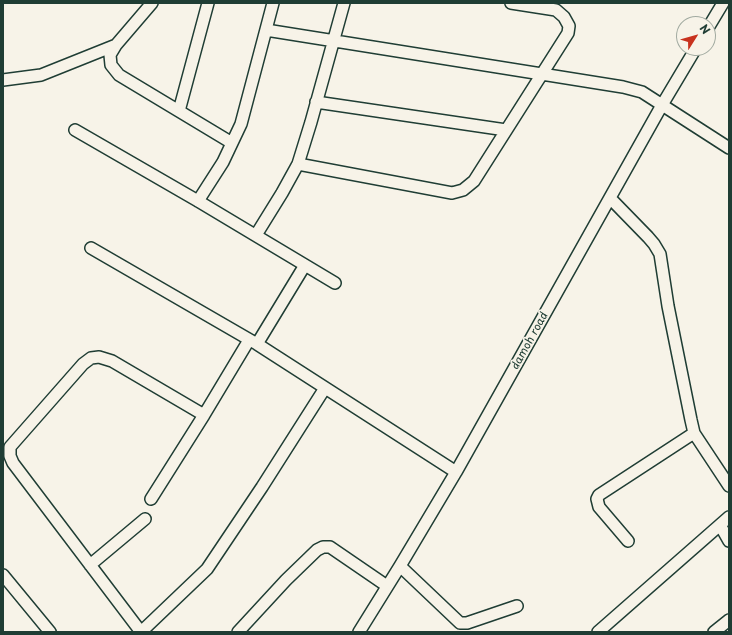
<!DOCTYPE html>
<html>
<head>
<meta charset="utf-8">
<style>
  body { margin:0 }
  #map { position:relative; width:732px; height:635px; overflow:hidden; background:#f7f3e8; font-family:"Playpen Sans",sans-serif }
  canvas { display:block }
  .frame { position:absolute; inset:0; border:4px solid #1f3d34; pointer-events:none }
  .north { position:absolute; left:676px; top:16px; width:40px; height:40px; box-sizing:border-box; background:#f7f3e8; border:1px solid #a1aaa0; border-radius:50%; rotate:53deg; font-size:11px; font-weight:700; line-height:16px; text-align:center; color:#1f3d34 }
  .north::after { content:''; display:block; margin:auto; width:14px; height:18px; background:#c8321e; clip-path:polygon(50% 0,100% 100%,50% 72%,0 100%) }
</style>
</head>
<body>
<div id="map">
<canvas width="732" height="635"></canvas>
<div class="frame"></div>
<div class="north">N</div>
</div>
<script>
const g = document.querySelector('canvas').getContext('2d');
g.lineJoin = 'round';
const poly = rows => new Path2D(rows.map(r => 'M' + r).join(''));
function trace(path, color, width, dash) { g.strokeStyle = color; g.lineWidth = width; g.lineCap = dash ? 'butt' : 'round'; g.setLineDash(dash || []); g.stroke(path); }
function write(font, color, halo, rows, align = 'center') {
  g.font = font + ' "Playpen Sans",sans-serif'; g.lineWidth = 3.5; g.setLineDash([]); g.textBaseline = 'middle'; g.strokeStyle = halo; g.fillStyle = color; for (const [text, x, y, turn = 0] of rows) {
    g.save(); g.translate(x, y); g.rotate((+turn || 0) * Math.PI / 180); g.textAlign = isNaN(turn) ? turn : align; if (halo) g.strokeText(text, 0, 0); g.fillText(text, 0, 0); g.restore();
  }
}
const street = poly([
  [152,3,116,45,110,55,111,65,119,75,232,143],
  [708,28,723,3],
  [266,30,623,87,642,92,729,148],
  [3,80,41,75,116,45],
  [316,102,506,130],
  [179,111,208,3],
  [75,130,198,201,335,283],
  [298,164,452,193,463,190,474,181,568,33,569,26,564,17,556,10,511,3],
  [610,198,648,237,654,244,660,254,668,306,691,420,694,433,729,486],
  [198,201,223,162,241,124,273,3],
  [256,235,282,193,298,164,311,122,344,3],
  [91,248,257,344,456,472],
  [257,344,305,265],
  [151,499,204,415,249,340],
  [720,525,729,541],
  [628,541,599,507,597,499,599,495,694,433],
  [90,565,145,519],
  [400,566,460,623,467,623,517,606],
  [3,575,50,632],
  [141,632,13,463,10,456,10,447,83,364,91,358,99,357,112,361,204,415],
  [141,632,207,569,262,487,325,388],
  [238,632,286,580,317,550,323,547,330,547,387,586],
  [359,632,400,566,456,472,662,105,696,48],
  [598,632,729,517],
  [714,632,729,620]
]);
trace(street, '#1f3d34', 14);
trace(street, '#f7f3e8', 11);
write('11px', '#1f3d34', '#f7f3e8', [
  ["damoh road",530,341,-61]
]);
</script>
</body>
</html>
